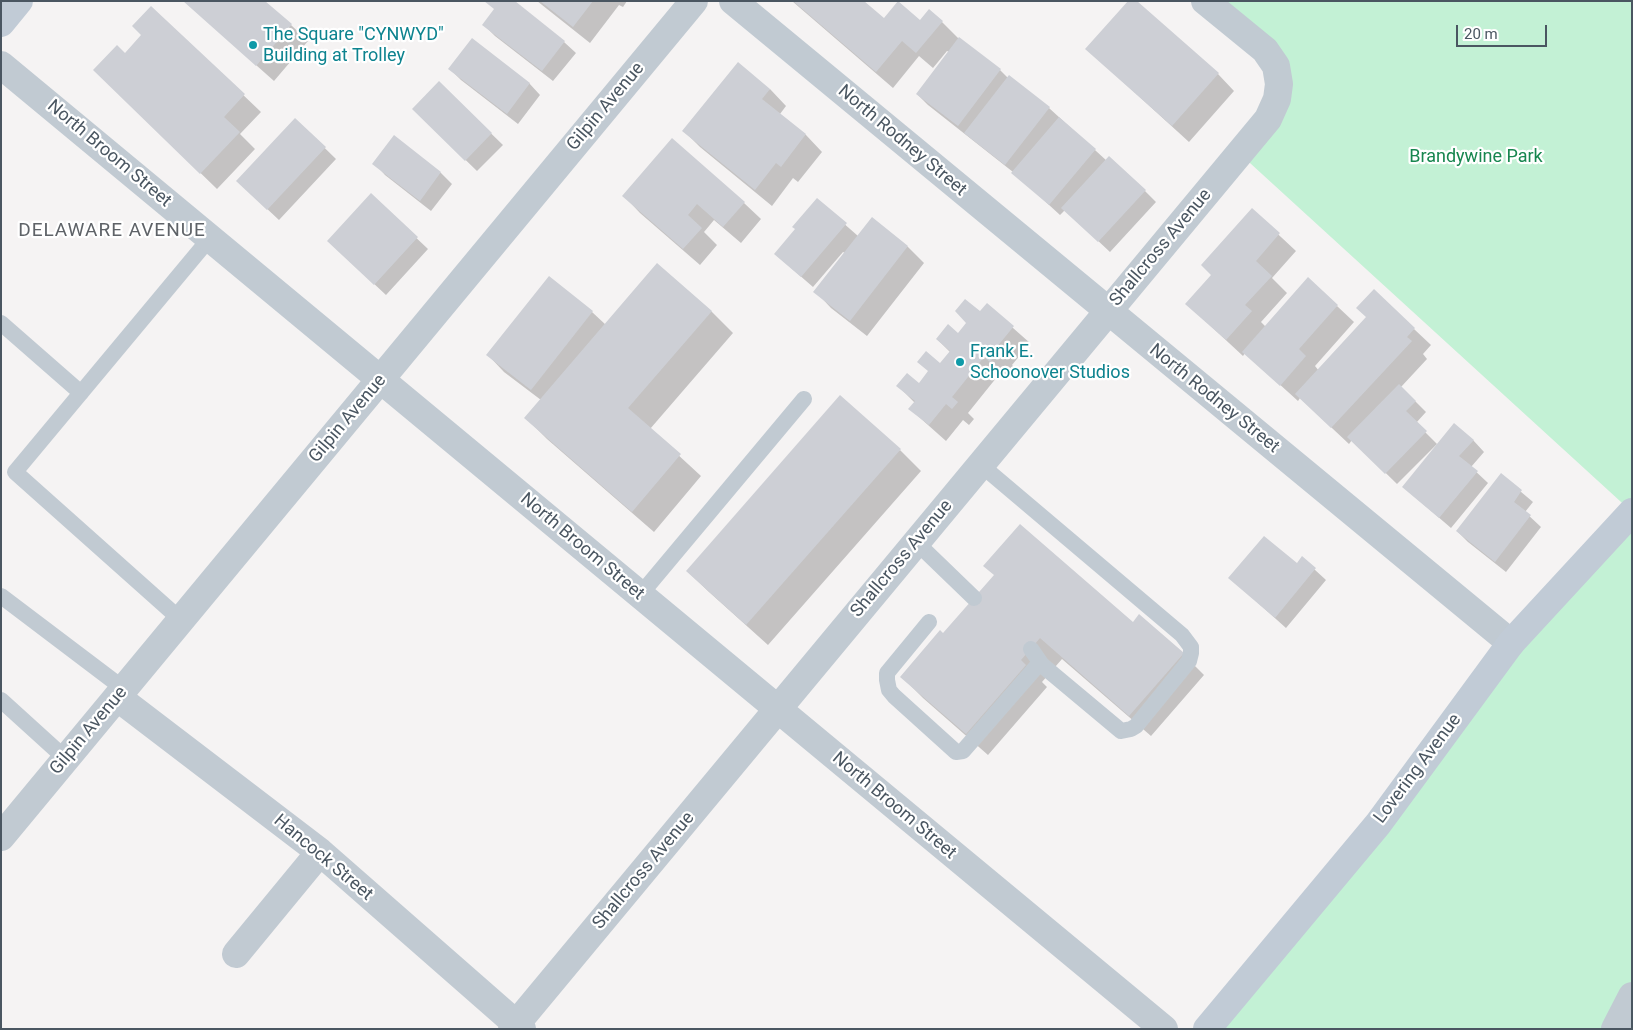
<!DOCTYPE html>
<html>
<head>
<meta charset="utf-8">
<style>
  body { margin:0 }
  #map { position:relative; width:1633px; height:1030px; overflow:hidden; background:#f5f3f3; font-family:Roboto,sans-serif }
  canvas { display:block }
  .frame { position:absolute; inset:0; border:2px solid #4a5661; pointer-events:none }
  .scale { position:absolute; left:1456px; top:25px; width:91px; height:22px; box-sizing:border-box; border:2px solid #4a5661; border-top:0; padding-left:6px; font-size:15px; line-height:18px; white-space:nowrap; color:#4a5661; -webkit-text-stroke:4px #fff; paint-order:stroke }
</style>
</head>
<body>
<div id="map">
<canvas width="1633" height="1030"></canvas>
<div class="frame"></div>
<div class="scale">20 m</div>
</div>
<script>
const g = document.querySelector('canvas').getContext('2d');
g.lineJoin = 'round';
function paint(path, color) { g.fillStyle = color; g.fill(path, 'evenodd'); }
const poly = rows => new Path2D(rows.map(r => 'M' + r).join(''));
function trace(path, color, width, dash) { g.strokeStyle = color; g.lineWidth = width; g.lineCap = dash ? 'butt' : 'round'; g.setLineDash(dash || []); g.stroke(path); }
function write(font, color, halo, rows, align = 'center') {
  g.font = font + ' Roboto,sans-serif'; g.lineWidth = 4.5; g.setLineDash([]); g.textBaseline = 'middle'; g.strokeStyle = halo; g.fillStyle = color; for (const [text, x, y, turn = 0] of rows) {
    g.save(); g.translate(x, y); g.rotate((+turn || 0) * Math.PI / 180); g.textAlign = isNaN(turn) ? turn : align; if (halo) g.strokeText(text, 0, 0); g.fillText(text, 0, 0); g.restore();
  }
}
paint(poly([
  [1205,1,1632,1,1632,1029,1207,1029,1632,512,1239,153,1279,84]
]), '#c3f1d5');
paint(poly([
  [184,1,291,25,308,41,274,81],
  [537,1,627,1,623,7,619,5,590,43],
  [792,1,862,1,884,20,942,22,959,39,1000,70,1008,78,1049,108,1107,161,1145,191,1156,202,1110,252,1065,210,1060,215,1013,172,928,105,917,94,949,52,947,51,933,68,919,56,893,88],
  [151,7,261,112,240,134,255,149,217,189,111,86,125,54,143,35],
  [495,10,564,42,576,53,553,81,495,36,484,25],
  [1087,49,1218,74,1234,91,1189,142],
  [450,69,529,83,540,95,518,124,461,80],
  [439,83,503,145,477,171,413,109],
  [770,89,786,106,780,114,806,135,822,152,798,182,793,178,772,206,700,147,684,131],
  [295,119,336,159,279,220,249,192],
  [394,137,441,173,452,184,431,211,385,175,374,163],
  [672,140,744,203,761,219,741,243,714,220,704,232,717,245,700,265,640,213,624,196],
  [371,195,428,249,386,295,340,252],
  [817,200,858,236,872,219,908,247,924,263,867,336,831,308,815,291,845,253,843,252,813,287,775,254,796,229],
  [1252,210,1296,251,1272,278,1287,293,1261,322,1266,327,1337,306,1354,322,1315,366,1319,371,1414,329,1431,345,1423,354,1427,359,1401,387,1426,412,1416,423,1438,445,1473,440,1484,452,1471,467,1488,483,1451,528,1415,497,1438,445,1437,444,1397,484,1352,440,1349,444,1300,398,1298,401,1245,353,1243,356,1187,304,1212,275],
  [549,278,592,312,606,325,711,311,733,333,650,429,701,476,654,532,547,439,526,418,541,400,504,372,488,355],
  [987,305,1030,343,1012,365,1015,368,1007,378,1001,372,968,413,974,419,969,425,963,420,946,441,910,409,915,403,898,386,919,385,940,364,950,352,937,339,958,334],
  [900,450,921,471,768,645,709,592,687,571],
  [1501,475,1533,502,1525,512,1541,527,1506,572,1468,542,1457,531],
  [1302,558,1326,580,1286,628,1230,578,1297,565],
  [995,576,1133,624,1183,654,1204,675,1151,736,1062,659,1042,682,1047,687,988,755,923,698,902,677,944,635]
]), '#0003');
paint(poly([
  [183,1,265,1,292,24,256,66],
  [484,1,515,1,565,41,542,71,482,25,494,9],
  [540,1,593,1,573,27],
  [793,1,864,1,884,18,898,1,920,20,929,9,943,21,916,53,902,41,876,72],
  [1128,1,1137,1,1219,73,1172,126,1085,49],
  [151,6,245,94,224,117,240,132,200,174,93,70,117,45,125,53,141,35,132,26],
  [959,37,1001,69,958,126,916,94],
  [472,38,530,83,507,114,448,69],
  [738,62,770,89,762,99,806,134,781,167,776,163,755,190,682,131],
  [1009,75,1050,107,1005,165,964,133],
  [439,81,492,133,465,161,412,109],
  [1059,117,1096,149,1049,205,1011,173],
  [295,118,326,147,267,210,236,181],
  [394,135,441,172,420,201,372,164],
  [672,138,745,202,723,227,697,204,688,215,702,228,683,249,622,196],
  [1109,156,1146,190,1098,242,1061,208],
  [371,193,418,237,374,285,327,241],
  [817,198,847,223,801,277,774,254,795,229,792,227],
  [1252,208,1280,233,1256,261,1272,276,1245,305,1252,311,1226,340,1185,304,1211,275,1201,265],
  [872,217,908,246,850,321,813,292],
  [657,263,712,311,628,408,681,454,632,512,524,418],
  [549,276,593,311,531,390,486,355],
  [1308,277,1338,305,1299,349,1306,356,1280,386,1242,352],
  [1374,289,1415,328,1407,337,1412,341,1331,428,1295,394,1366,317,1356,308],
  [965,299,980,311,987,303,1014,326,996,348,999,351,990,362,984,357,952,397,958,402,952,409,946,404,929,425,908,409,915,401,896,386,907,373,919,383,928,371,917,362,926,351,940,363,950,351,936,339,948,324,958,333,966,323,955,311],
  [1399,384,1416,401,1406,411,1427,431,1385,474,1347,437],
  [840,395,901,449,746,625,686,571],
  [1454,423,1474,440,1459,456,1478,471,1439,518,1402,487],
  [1501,473,1522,490,1514,502,1531,515,1495,562,1456,531],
  [1020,524,1133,622,1139,614,1184,653,1129,716,1040,638,1021,660,1026,665,966,734,900,677,940,630,943,633,994,575,983,566],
  [1264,536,1297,563,1302,556,1316,568,1275,618,1228,578]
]), '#cdcfd5');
trace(poly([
  [1,323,81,393],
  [917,543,974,598],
  [640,595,804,399],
  [1,596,124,689],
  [181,620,15,472,210,238],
  [929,622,887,673,887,680,889,690,894,696,956,752,963,751,1037,666,1042,665,1121,731,1131,729,1136,726,1189,661,1191,653,1191,647,1182,635,981,465],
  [1031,649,1042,665],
  [1,700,66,759]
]), '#c1cad2', 16);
trace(poly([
  [733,1,1511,643],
  [1,65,1164,1029],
  [117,697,320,852,522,1029],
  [1,837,694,1],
  [236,954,320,852],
  [512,1029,1268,119,1277,99,1279,84,1276,66,1265,50,1205,1],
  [1615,1029,1632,996]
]), '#c1cad2', 28);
trace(poly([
  [1,23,19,1],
  [1207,1029,1378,824,1511,643,1632,512]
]), '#c1cbd6', 28);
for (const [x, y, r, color] of [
  [253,45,5,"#0f9aa8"],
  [960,362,5,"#0f9aa8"]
]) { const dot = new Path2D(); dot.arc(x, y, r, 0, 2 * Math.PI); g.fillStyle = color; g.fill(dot); trace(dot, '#fff', 2); }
write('18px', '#0d838f', '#fff', [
  ["The Square \"CYNWYD\"",263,35],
  ["Building at Trolley",263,56],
  ["Frank E.",970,352],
  ["Schoonover Studios",970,373]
], 'left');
write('18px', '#4a5661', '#fff', [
  ["Gilpin Avenue",606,107,-50],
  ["North Rodney Street",902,141,40],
  ["North Broom Street",109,154,40],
  ["Shallcross Avenue",1161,248,-50],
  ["North Rodney Street",1214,399,39],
  ["Gilpin Avenue",348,419,-50],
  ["North Broom Street",582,547,40],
  ["Shallcross Avenue",902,559,-50],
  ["Gilpin Avenue",89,731,-50],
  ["Lovering Avenue",1418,769,-53],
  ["North Broom Street",894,806,40],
  ["Hancock Street",323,858,40],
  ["Shallcross Avenue",644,871,-50]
]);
write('18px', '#17864f', '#fff', [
  ["Brandywine Park",1476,157]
]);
g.letterSpacing = '1px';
write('19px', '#5f6368', '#fff', [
  ["DELAWARE AVENUE",112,231]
]);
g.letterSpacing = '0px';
</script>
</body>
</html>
